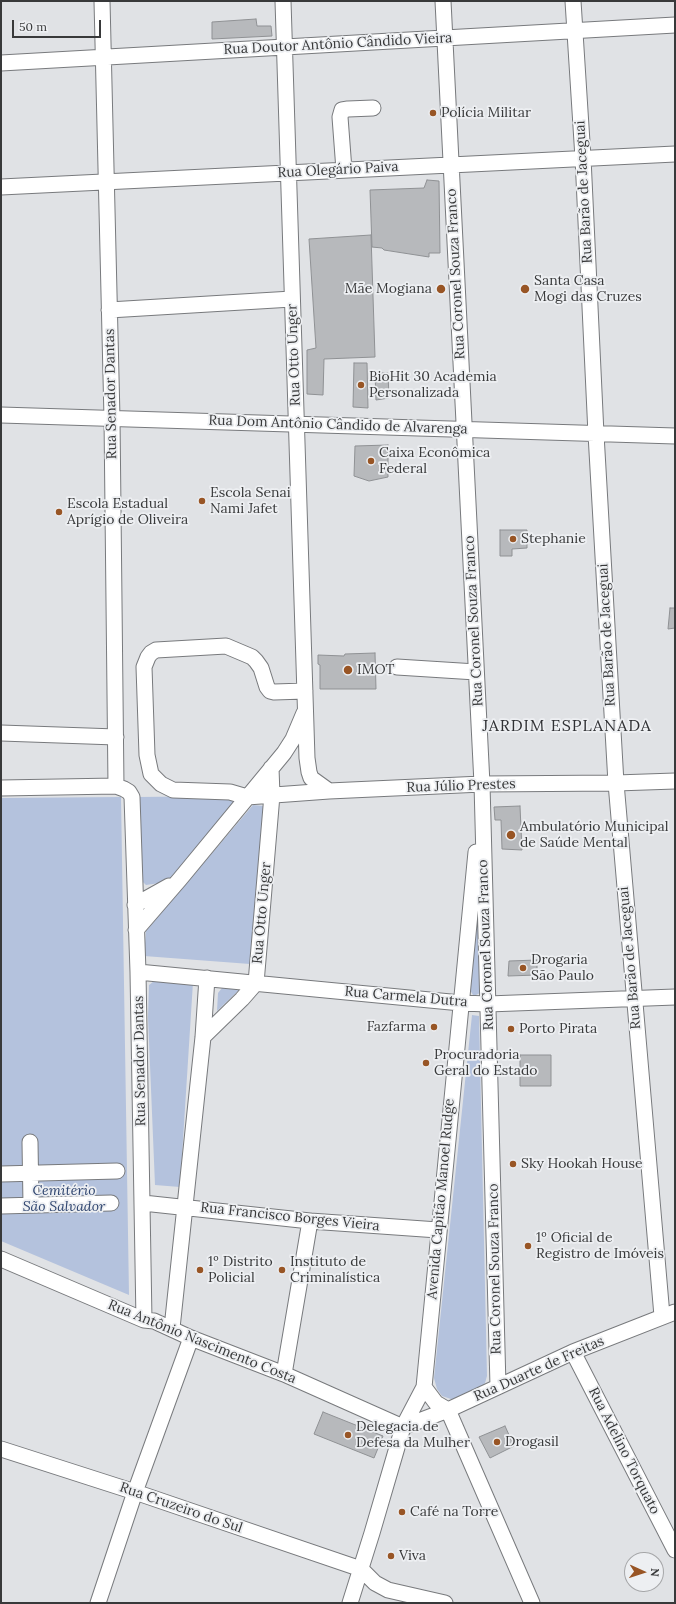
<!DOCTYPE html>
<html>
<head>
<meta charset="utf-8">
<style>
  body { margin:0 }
  #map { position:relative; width:676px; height:1604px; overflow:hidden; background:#e0e2e5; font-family:Lora,serif }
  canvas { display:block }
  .frame { position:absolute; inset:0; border:2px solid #38393a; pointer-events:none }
  .north { position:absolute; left:624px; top:1552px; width:40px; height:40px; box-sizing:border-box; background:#edeff2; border:1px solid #a5a6a8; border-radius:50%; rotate:93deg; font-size:11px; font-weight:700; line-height:16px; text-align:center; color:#38393a }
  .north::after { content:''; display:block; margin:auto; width:14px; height:18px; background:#985525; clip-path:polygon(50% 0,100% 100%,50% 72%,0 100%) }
  .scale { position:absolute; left:12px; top:20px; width:89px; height:18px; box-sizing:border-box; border:2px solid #38393a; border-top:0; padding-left:5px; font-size:12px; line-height:14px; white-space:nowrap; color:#38393a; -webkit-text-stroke:3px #edeff2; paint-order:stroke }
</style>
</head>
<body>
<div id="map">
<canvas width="676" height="1604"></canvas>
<div class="frame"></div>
<div class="north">N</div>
<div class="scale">50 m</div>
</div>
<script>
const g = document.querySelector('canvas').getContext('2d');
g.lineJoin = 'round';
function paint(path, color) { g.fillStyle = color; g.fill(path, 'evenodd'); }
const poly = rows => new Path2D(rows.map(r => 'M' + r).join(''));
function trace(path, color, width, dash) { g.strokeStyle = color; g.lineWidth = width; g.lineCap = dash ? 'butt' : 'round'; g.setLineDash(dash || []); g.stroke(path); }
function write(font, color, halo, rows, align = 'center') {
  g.font = font + ' Lora,serif'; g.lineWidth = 3.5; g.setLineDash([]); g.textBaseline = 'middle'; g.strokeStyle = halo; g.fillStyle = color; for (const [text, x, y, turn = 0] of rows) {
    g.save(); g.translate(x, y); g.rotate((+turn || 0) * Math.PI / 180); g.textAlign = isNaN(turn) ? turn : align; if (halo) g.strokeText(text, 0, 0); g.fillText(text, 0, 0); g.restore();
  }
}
paint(poly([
  [236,796,240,799,180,873,160,883,146,885,139,878,137,797],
  [121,797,129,1295,1,1241,1,798],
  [253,805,264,806,250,964,144,956,146,931],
  [478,914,480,993,476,995,473,995,470,990],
  [158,978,193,982,180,1187,155,1185,148,1017,149,985],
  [222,988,240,989,217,1011,218,993],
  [472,1015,479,1016,487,1376,485,1383,481,1389,460,1399,451,1399,442,1396,437,1389,434,1378]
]), '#b4c2dd');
const building = poly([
  [256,19,257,26,271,26,272,36,212,39,212,22,256,19],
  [427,180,439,181,440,253,429,253,429,257,384,250,382,248,372,247,370,190,424,188,427,180],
  [371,235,375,357,324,359,323,395,307,394,307,350,316,348,309,239,371,235],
  [354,363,367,363,368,408,353,407,354,363],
  [375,373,388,373,389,398,376,400,375,373],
  [388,445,388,477,369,481,354,476,355,446,388,445],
  [500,530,527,530,527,548,512,549,512,556,500,556,500,530],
  [670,608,675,608,675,628,668,629,670,608],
  [375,653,376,689,320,689,320,665,318,664,318,655,344,656,345,654,375,653],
  [520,806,522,850,502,849,501,820,495,820,494,807,520,806],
  [537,960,537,975,508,976,509,961,537,960],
  [520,1055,551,1055,551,1086,520,1086,520,1055],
  [323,1412,383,1436,374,1458,314,1434,323,1412],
  [505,1426,514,1446,490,1458,479,1437,505,1426]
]);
paint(building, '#b7b9bc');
trace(building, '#8f9194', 1);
const minor = poly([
  [102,1,112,418,116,786],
  [283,1,307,758,309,772,311,778,329,791],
  [443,1,482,784,498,1386],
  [573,1,583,158,596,434,616,783,662,1316],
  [1,63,675,25],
  [344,170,340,117,342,110,348,109,373,108],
  [1,187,675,154],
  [109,310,292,299],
  [1,415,675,436],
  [397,667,476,672],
  [1,733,116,737],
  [1,788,116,786,124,789,129,792,132,797,138,972,144,1320],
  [247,797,329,791,482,784,616,783,675,781],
  [247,797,230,792,173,790,161,784,151,774,147,755,144,667,148,657,151,653,156,650,226,646,252,657,256,661,261,668,267,687,270,691,274,692,305,691],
  [135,905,169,886],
  [136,930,180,879,284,753,293,739,304,713],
  [138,972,461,1003,488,1004,675,997],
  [203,1037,242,999,256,983,272,795,271,768],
  [30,1142,31,1205],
  [1,1174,117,1171],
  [143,1203,310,1221,438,1230],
  [1,1206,111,1203],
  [1,1259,144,1320,154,1321,191,1338,284,1374,403,1427],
  [172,1328,203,1037,207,978],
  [573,1352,675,1550],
  [284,1374,310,1221],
  [424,1387,436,1403,448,1410],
  [448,1410,532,1603],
  [403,1427,448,1410,573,1352,675,1312],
  [1,1449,135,1492,361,1569,375,1583,388,1590,445,1603],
  [98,1603,135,1492,191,1338],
  [350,1603,372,1533,403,1427,424,1387,476,852]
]);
trace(minor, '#787a7d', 17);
trace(minor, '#fff', 15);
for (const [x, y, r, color] of [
  [433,113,4,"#985525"],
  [441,289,5,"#985525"],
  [525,289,5,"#985525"],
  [361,385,4,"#985525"],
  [371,461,4,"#985525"],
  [202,501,4,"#985525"],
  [59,512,4,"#985525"],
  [513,539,4,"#985525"],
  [348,670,5,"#985525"],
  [511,835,5,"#985525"],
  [523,968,4,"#985525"],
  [434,1027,4,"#985525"],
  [511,1029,4,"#985525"],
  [426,1063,4,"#985525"],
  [513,1164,4,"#985525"],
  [528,1246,4,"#985525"],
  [200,1270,4,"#985525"],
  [282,1270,4,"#985525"],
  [348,1435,4,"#985525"],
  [497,1442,4,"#985525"],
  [402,1512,4,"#985525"],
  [391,1556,4,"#985525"]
]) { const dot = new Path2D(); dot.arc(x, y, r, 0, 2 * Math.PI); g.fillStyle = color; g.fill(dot); trace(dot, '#edeff2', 1.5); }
write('14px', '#38393a', '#edeff2', [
  ["Rua Doutor Antônio Cândido Vieira",338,44,-3],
  ["Rua Olegário Paiva",338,170,-3],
  ["Rua Barão de Jaceguai",584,192,-93],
  ["Rua Coronel Souza Franco",456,274,-93],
  ["Rua Otto Unger",294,355,-92],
  ["Rua Senador Dantas",111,394,-91],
  ["Rua Dom Antônio Cândido de Alvarenga",338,425,2],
  ["Rua Coronel Souza Franco",474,621,-93],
  ["Rua Barão de Jaceguai",607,635,-93],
  ["Rua Júlio Prestes",461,786,-2],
  ["Rua Otto Unger",262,913,-85],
  ["Rua Coronel Souza Franco",486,945,-92],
  ["Rua Barão de Jaceguai",630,958,-95],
  ["Rua Carmela Dutra",406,997,5],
  ["Rua Senador Dantas",140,1061,-91],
  ["Avenida Capitão Manoel Rudge",441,1199,-85],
  ["Rua Francisco Borges Vieira",290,1217,6],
  ["Rua Coronel Souza Franco",495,1269,-91],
  ["Rua Antônio Nascimento Costa",202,1342,22],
  ["Rua Duarte de Freitas",539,1369,-24],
  ["Rua Adelino Torquato",624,1451,63],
  ["Rua Cruzeiro do Sul",181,1508,19]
]);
write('14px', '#38393a', '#edeff2', [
  ["Polícia Militar",441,113],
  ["Santa Casa",534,281],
  ["Mogi das Cruzes",534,297],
  ["Mãe Mogiana",432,289,"right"],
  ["BioHit 30 Academia",369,377],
  ["Personalizada",369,393],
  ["Caixa Econômica",379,453],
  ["Federal",379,469],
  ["Escola Senai",210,493],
  ["Nami Jafet",210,509],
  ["Escola Estadual",67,504],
  ["Aprígio de Oliveira",67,520],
  ["Stephanie",521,539],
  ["IMOT",357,670],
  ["Ambulatório Municipal",520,827],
  ["de Saúde Mental",520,843],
  ["Drogaria",531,960],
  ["São Paulo",531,976],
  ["Fazfarma",426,1027,"right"],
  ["Porto Pirata",519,1029],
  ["Procuradoria",434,1055],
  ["Geral do Estado",434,1071],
  ["Sky Hookah House",521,1164],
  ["1º Oficial de",536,1238],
  ["Registro de Imóveis",536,1254],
  ["1º Distrito",208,1262],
  ["Policial",208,1278],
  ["Instituto de",290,1262],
  ["Criminalística",290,1278],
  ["Delegacia de",356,1427],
  ["Defesa da Mulher",356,1443],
  ["Drogasil",505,1442],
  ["Café na Torre",410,1512],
  ["Viva",399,1556]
], 'left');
write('italic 14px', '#2f456f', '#edeff2', [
  ["Cemitério",64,1191],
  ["São Salvador",64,1207]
]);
g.letterSpacing = '1px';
write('16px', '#303134', '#edeff2', [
  ["JARDIM ESPLANADA",567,726]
]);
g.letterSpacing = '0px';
</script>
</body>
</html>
